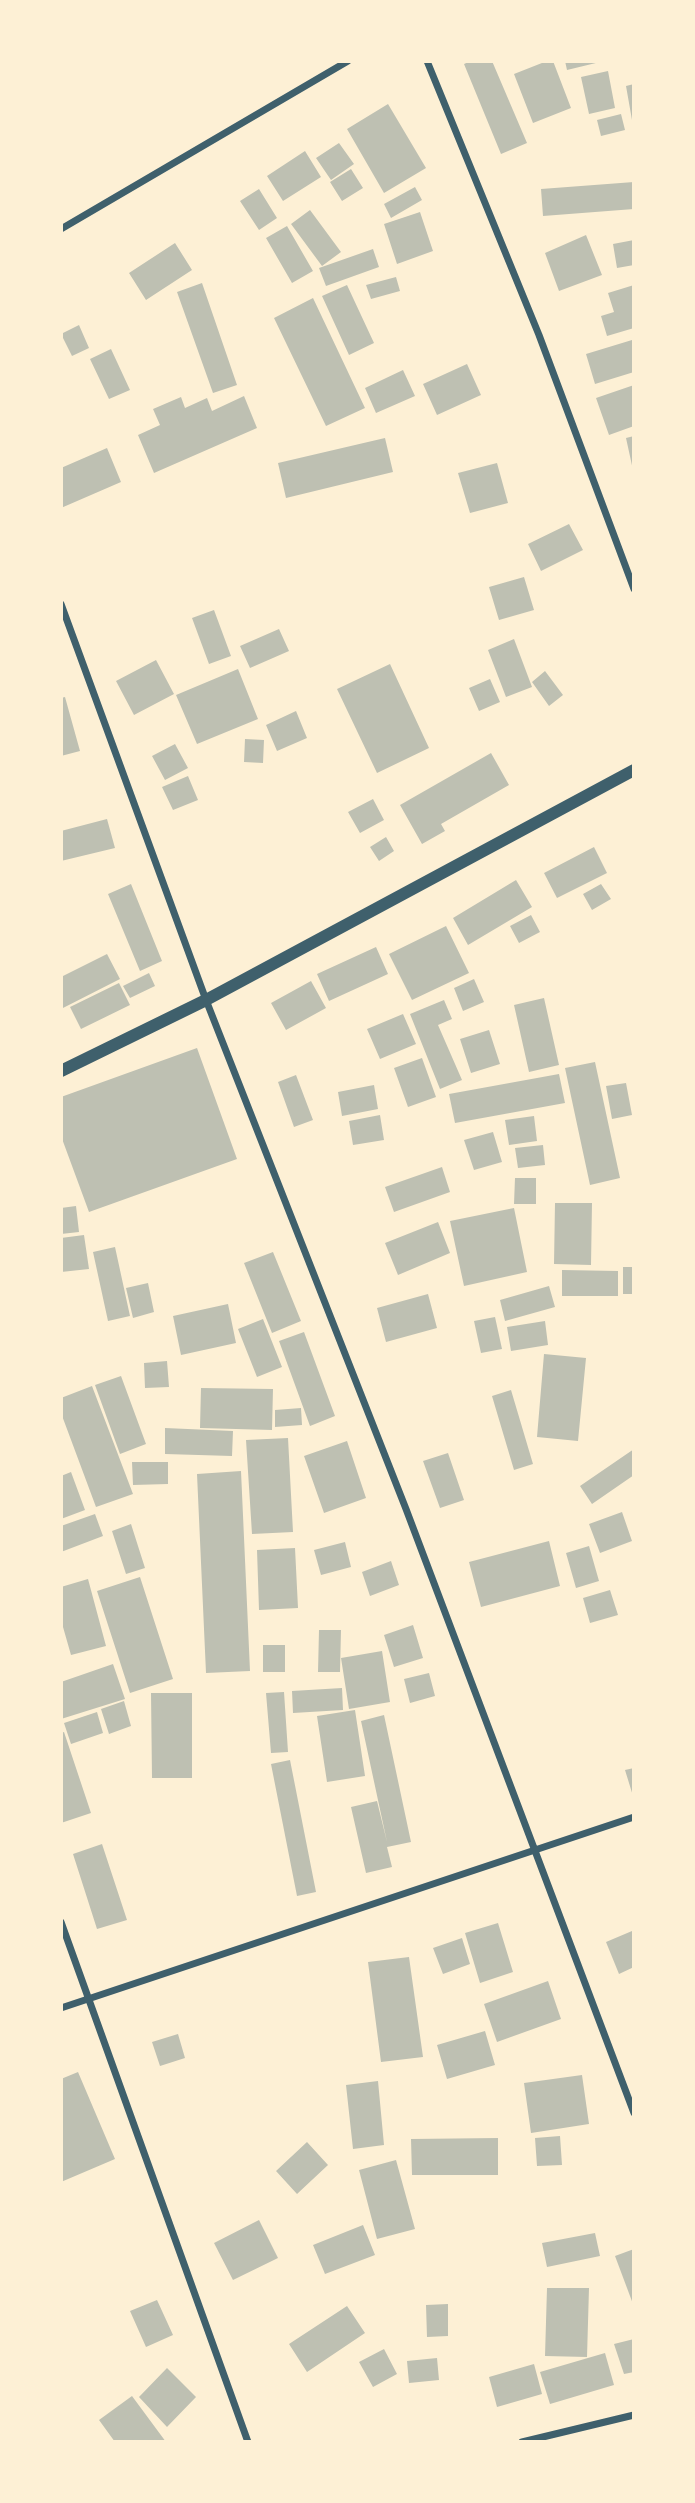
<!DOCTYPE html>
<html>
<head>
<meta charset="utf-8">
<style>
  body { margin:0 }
  #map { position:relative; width:695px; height:2503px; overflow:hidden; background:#fdf0d5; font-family:"Source Serif 4",serif }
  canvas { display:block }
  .frame { position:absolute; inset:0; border:63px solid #fdf0d5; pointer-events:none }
</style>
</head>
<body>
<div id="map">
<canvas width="695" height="2503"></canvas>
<div class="frame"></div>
</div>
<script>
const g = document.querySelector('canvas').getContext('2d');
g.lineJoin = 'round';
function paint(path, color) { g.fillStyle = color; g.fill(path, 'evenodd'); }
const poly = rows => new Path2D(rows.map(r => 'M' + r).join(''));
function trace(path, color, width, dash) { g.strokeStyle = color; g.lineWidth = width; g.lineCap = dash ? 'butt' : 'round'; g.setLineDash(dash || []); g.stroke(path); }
paint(poly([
  [471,61,492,61,527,143,501,154,464,64],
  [547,61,553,61,571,108,533,123,514,74],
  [565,61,600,61,600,62,567,70],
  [608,71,615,108,589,114,581,77],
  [634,84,634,120,632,120,626,86],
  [388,104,426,168,384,193,347,129],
  [621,114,625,130,601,136,597,120],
  [339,143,354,164,331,180,316,158],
  [305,151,321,177,283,201,267,176],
  [351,169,363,188,342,201,330,182],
  [634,182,634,209,543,216,541,189],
  [415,187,422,200,391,218,384,204],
  [259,189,277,218,259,230,240,201],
  [310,210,341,252,322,266,291,224],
  [420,212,433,251,397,264,384,224],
  [287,226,313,271,292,283,266,238],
  [586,235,602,275,559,291,545,253],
  [634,240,634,265,617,268,613,244],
  [175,243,192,270,146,300,129,273],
  [373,249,379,267,326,286,319,268],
  [396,277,400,291,371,299,366,285],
  [202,283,237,385,213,393,177,292],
  [347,285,374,343,349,355,322,296],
  [634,285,634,328,607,336,601,316,614,312,608,293],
  [313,298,365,408,326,426,274,318],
  [79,325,89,348,72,356,61,334],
  [632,340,634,372,595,384,586,354],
  [111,349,130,390,109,399,90,359],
  [467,364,481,395,437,415,423,384],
  [403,370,415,396,376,413,365,388],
  [634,385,634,426,609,435,596,398],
  [244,396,257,428,154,473,138,435,160,425,153,409,181,397,185,408,207,398,212,411],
  [634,436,634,470,633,470,626,438],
  [385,438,393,472,286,498,278,463],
  [107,448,121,482,61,508,61,468],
  [497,463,508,503,470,513,458,473],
  [569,524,583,550,541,571,528,544],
  [524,577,534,610,499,620,489,587],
  [214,610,231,656,209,664,192,618],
  [279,629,289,651,250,668,240,646],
  [514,639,532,687,506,697,488,650],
  [156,660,174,694,134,715,116,681],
  [390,664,429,748,377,773,337,689],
  [238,669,258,719,197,744,176,695],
  [545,671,563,695,549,706,532,682],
  [490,679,500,702,479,711,469,688],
  [65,697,80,751,61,756,61,698],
  [296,711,307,738,277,751,266,725],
  [245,739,264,740,263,763,244,762],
  [175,744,188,768,165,780,152,756],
  [491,753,509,785,441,824,445,831,422,844,400,805],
  [188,776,198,800,173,810,162,787],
  [373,799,384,820,360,833,348,812],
  [107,819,115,848,61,861,61,831],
  [386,837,394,851,379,861,370,847],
  [594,847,607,873,557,898,544,873],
  [516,880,532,907,468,945,453,918],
  [131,884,162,961,140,971,108,894],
  [601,884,611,899,592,910,583,894],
  [531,915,540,932,519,943,510,926],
  [446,926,469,973,412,1000,389,954],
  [376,947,388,974,329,1001,317,974],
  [107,954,120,979,61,1009,61,977],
  [149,973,155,986,130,998,123,986],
  [474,979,484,1002,463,1011,454,988],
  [311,981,326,1008,286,1030,271,1003],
  [119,983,130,1005,81,1029,70,1007],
  [544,998,559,1065,529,1072,514,1005],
  [444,1000,452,1019,438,1025,462,1080,440,1089,410,1014],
  [403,1014,416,1044,380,1059,367,1029],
  [489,1030,500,1064,471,1073,460,1039],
  [197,1048,237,1159,89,1212,61,1136,61,1097],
  [422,1058,436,1097,408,1107,394,1068],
  [595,1062,620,1178,590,1185,565,1068],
  [559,1074,565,1103,455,1123,449,1094],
  [296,1075,313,1120,294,1127,278,1082],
  [626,1083,632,1115,612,1119,606,1086],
  [374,1085,378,1109,342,1116,338,1092],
  [380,1115,384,1140,353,1145,349,1121],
  [534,1116,537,1141,509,1145,505,1120],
  [493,1132,502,1162,474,1170,464,1140],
  [543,1145,545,1165,518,1168,515,1148],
  [442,1167,450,1192,394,1212,385,1187],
  [515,1178,536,1178,536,1204,514,1204],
  [555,1203,592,1203,591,1265,554,1264],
  [76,1206,79,1232,61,1234,61,1208],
  [514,1208,527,1272,464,1286,450,1221],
  [438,1222,450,1253,398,1275,385,1243],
  [84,1235,89,1269,61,1272,61,1238],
  [115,1247,130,1316,108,1321,93,1252],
  [273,1252,301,1321,272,1333,244,1263],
  [623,1267,634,1267,634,1294,623,1294],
  [562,1270,618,1271,618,1296,562,1296],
  [148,1283,154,1312,133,1318,126,1288],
  [549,1286,555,1307,505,1321,500,1300],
  [428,1294,437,1328,386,1342,377,1308],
  [228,1304,236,1343,181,1355,173,1316],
  [495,1317,502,1349,481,1353,474,1321],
  [263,1319,282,1367,257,1377,238,1329],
  [545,1321,548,1345,511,1351,507,1327],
  [304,1332,335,1416,310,1426,279,1341],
  [544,1354,586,1358,578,1441,537,1437],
  [167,1361,169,1387,145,1388,144,1363],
  [121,1376,146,1444,120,1454,95,1385],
  [92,1386,133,1494,96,1507,61,1413,61,1398],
  [201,1388,273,1389,272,1430,200,1428],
  [511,1390,533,1464,514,1470,492,1396],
  [301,1408,302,1425,275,1427,275,1410],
  [165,1428,233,1431,232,1456,165,1454],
  [288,1438,293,1532,252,1534,246,1440],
  [347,1441,366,1498,324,1513,304,1456],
  [634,1449,634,1475,592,1504,580,1486],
  [448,1453,464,1500,440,1508,423,1461],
  [132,1462,168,1462,168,1484,133,1485],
  [241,1471,250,1671,206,1673,197,1474],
  [71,1472,85,1510,61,1519,61,1476],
  [622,1512,632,1541,600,1553,589,1524],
  [95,1514,103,1536,61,1552,61,1526],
  [131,1524,145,1568,126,1574,112,1531],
  [549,1541,560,1586,481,1607,469,1562],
  [345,1542,351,1567,321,1575,314,1550],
  [589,1546,599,1581,576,1588,566,1553],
  [295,1548,298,1608,259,1610,257,1550],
  [391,1561,399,1585,370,1596,362,1572],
  [140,1577,173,1679,130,1693,97,1591],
  [88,1579,106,1646,71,1655,61,1620,61,1587],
  [610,1590,618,1615,590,1623,583,1598],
  [413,1625,423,1658,394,1667,384,1635],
  [319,1630,341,1630,340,1672,318,1672],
  [263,1645,285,1645,285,1672,263,1672],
  [382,1651,390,1702,349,1709,341,1658],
  [113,1664,125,1699,61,1719,61,1682],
  [429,1673,435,1696,410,1703,404,1679],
  [342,1688,343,1710,293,1713,292,1691],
  [284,1692,288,1752,271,1753,266,1693],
  [151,1693,192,1693,192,1778,152,1778],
  [124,1701,131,1726,109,1734,101,1709],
  [355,1710,365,1776,327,1782,317,1716],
  [97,1712,103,1733,71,1744,64,1723],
  [384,1715,411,1842,387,1847,392,1867,366,1873,351,1807,377,1801,387,1842,361,1721],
  [64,1732,91,1813,61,1823,61,1733],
  [290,1760,316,1892,297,1896,271,1764],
  [634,1768,634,1796,633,1796,625,1770],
  [102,1844,127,1920,97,1929,73,1854],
  [498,1923,513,1972,480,1983,465,1933],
  [632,1931,634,1936,634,1967,619,1974,606,1942],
  [462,1938,470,1964,443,1974,433,1948],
  [409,1957,423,2057,381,2062,368,1962],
  [548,1981,561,2019,497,2042,484,2004],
  [485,2031,495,2065,447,2079,437,2045],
  [178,2034,185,2058,160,2066,152,2042],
  [78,2072,115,2159,61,2182,61,2079],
  [582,2075,589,2124,531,2133,524,2083],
  [378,2081,384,2145,353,2149,346,2085],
  [560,2136,562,2165,537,2166,535,2138],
  [498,2138,498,2175,412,2175,411,2139],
  [307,2142,328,2165,297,2194,276,2171],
  [396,2160,415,2229,377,2239,359,2170],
  [259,2220,278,2258,233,2280,214,2243],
  [363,2225,375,2255,325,2274,313,2245],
  [595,2233,600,2256,547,2267,542,2243],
  [634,2249,634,2304,633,2304,615,2256],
  [547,2288,589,2288,587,2357,545,2356],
  [157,2300,173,2335,146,2347,130,2311],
  [448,2304,448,2336,427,2337,426,2305],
  [347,2306,365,2333,307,2372,289,2344],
  [634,2339,634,2372,624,2374,614,2344],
  [384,2349,397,2374,373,2387,359,2362],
  [605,2353,614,2385,550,2404,540,2372],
  [437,2358,439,2380,409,2383,407,2361],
  [534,2364,542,2394,497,2407,489,2377],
  [167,2368,196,2397,167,2427,139,2397],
  [132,2396,166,2442,115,2442,99,2420]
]), '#bec0b2');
trace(poly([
  [427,61,539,335,634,589],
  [61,229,348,61],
  [61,604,206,1000,406,1509,634,2113],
  [61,1922,248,2442],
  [61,2008,634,1817],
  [522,2442,634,2415]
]), '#3f606c', 7);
trace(poly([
  [61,1071,206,1000,634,770]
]), '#3f606c', 12);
</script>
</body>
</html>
